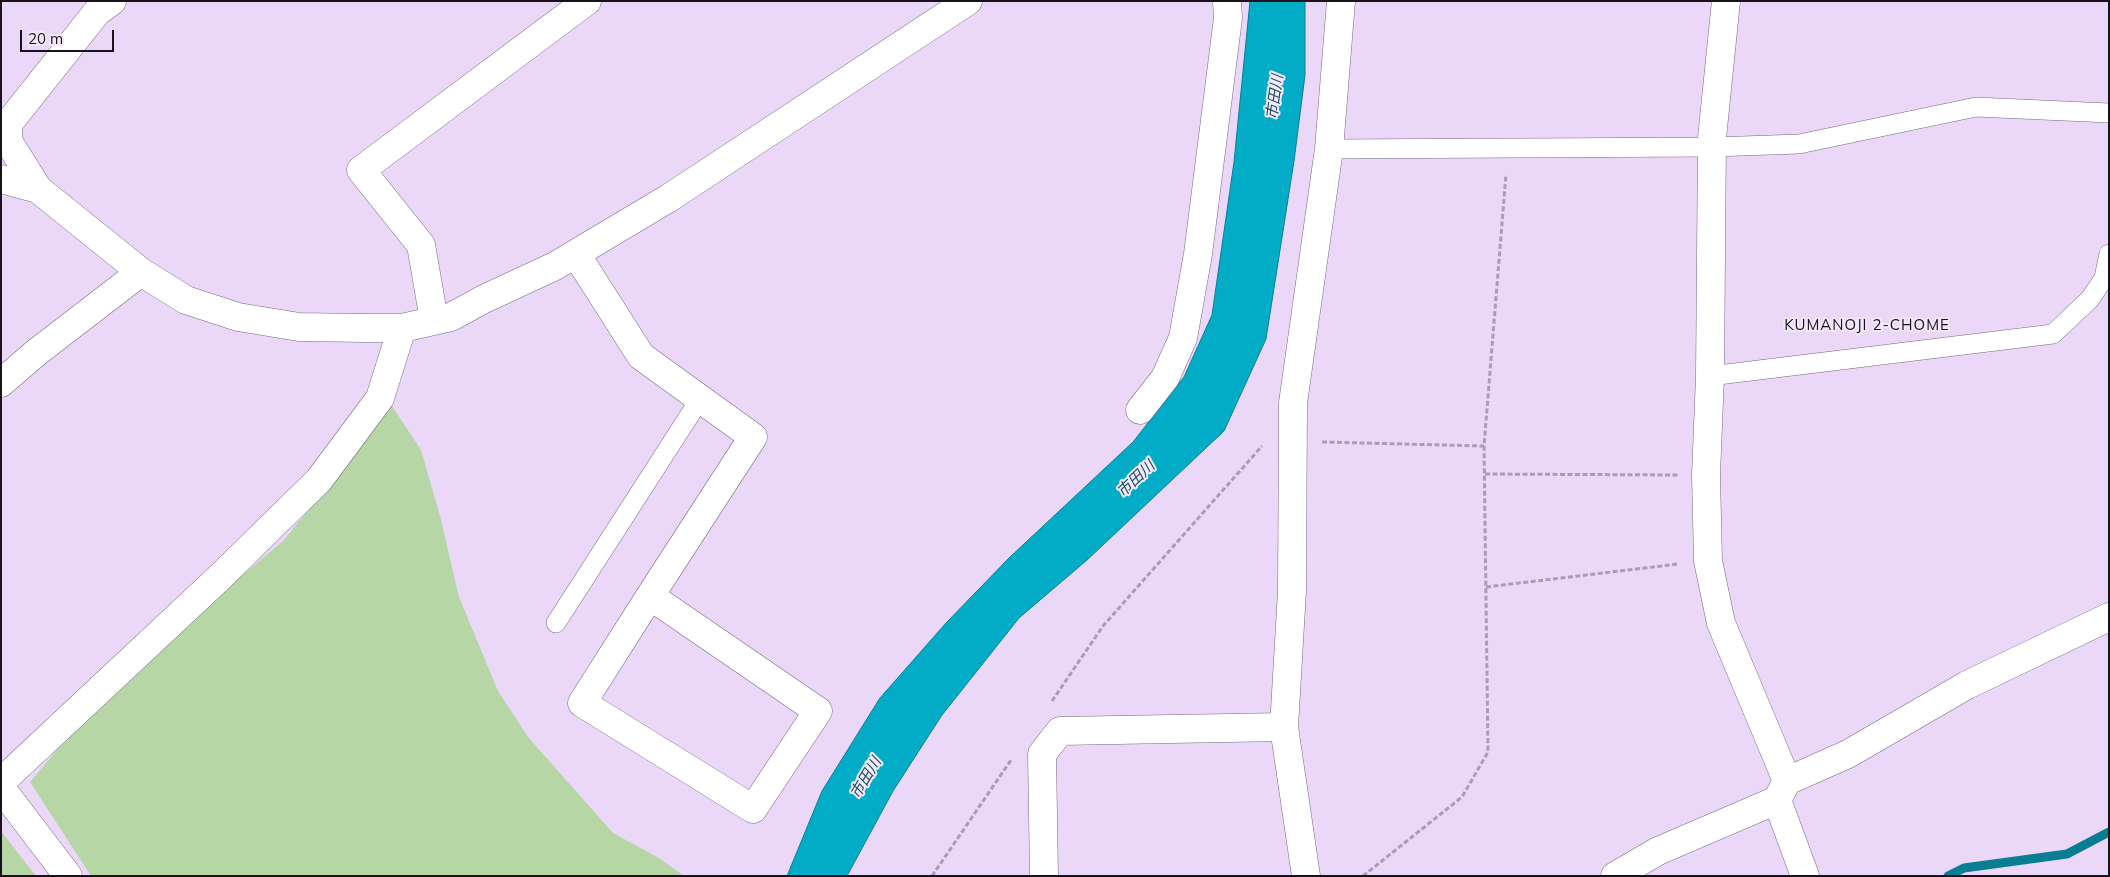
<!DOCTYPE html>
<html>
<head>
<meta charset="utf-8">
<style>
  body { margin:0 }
  #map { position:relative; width:2110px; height:877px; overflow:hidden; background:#ebd8f8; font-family:Mulish,sans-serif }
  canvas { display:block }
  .frame { position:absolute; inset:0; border:2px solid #19121d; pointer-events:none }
  .scale { position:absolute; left:20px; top:30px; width:94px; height:22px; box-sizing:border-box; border:2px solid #19121d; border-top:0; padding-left:6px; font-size:15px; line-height:18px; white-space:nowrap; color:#19121d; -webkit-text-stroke:4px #f4e9fc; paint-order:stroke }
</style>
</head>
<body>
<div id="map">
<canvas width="2110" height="877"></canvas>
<div class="frame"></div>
<div class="scale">20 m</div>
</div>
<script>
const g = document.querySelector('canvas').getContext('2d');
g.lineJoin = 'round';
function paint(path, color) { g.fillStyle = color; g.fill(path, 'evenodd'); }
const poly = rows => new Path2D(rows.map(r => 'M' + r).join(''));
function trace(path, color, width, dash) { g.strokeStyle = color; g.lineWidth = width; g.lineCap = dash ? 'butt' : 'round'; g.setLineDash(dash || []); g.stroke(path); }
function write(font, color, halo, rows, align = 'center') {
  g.font = font + ' Mulish,"Noto Sans JP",sans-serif'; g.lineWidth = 4; g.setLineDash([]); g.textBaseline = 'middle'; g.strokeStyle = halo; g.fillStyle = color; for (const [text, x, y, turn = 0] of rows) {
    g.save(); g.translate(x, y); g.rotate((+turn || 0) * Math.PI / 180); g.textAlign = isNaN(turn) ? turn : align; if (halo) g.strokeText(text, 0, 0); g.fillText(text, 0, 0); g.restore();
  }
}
paint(poly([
  [388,400,421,450,440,516,459,597,498,691,528,737,613,833,659,858,684,876,91,876,30,782,84,718,182,626,283,541,338,474],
  [1,831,36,876,1,876]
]), '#b6d6a6');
const water = poly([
  [1250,1,1305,1,1305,75,1294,161,1266,339,1224,431,1087,560,1019,618,942,715,893,791,847,876,787,876,822,791,880,698,946,623,1009,558,1133,442,1184,377,1212,315,1234,162,1250,1]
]);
paint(water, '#02acc6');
trace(water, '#097e93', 1);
trace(poly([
  [1948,876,1964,868,2067,854,2109,832]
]), '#097e93', 9);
const lane = poly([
  [1329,149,1713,147,1799,144,1976,107,2109,113],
  [1710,376,2053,334,2090,299,2104,278,2109,254],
  [556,623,700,399]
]);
const street = poly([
  [112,1,97,12,8,124,8,141,38,189,141,272,186,300,238,317,299,327,364,328,402,328,451,317,484,299,555,266,669,198,968,1],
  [1726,1,1712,138,1710,376,1706,475,1708,561,1721,623,1787,781,1777,800,1805,876],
  [1,179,38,189],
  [576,254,641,356,753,437,650,596,582,703,753,809,818,711,650,596],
  [434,320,421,245,361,170,587,1],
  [1,383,37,352,141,272],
  [1140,410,1165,378,1183,338,1198,254,1228,18,1227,1],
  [1787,781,1848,754,1967,685,2109,617],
  [1,782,220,577,319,480,380,398,402,328],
  [1044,876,1042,754,1060,731,1284,727],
  [1306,876,1284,727,1292,591,1293,403,1329,149,1341,1],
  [1615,876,1658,851,1777,800]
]);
const secondary = poly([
  [1,788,68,876]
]);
trace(lane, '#776682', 20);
trace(street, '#776682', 29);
trace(secondary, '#776682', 29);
trace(poly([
  [1322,442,1484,446],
  [1485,474,1678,475],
  [1486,587,1678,564],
  [1052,701,1103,626,1262,446],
  [932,876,1011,760],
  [1363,876,1462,797,1488,752,1484,446,1506,174]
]), '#ab9cb5', 3, [5, 2.5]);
trace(lane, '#fff', 19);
trace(street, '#fff', 28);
trace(secondary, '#fff', 28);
write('italic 15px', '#134d58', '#f4e9fc', [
  ["市田川",1275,97,-82],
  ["市田川",1136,479,-43],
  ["市田川",866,778,-59]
]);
g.letterSpacing = '1px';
write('15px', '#19121d', '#f4e9fc', [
  ["KUMANOJI 2-CHOME",1867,325]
]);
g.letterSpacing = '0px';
</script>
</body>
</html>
